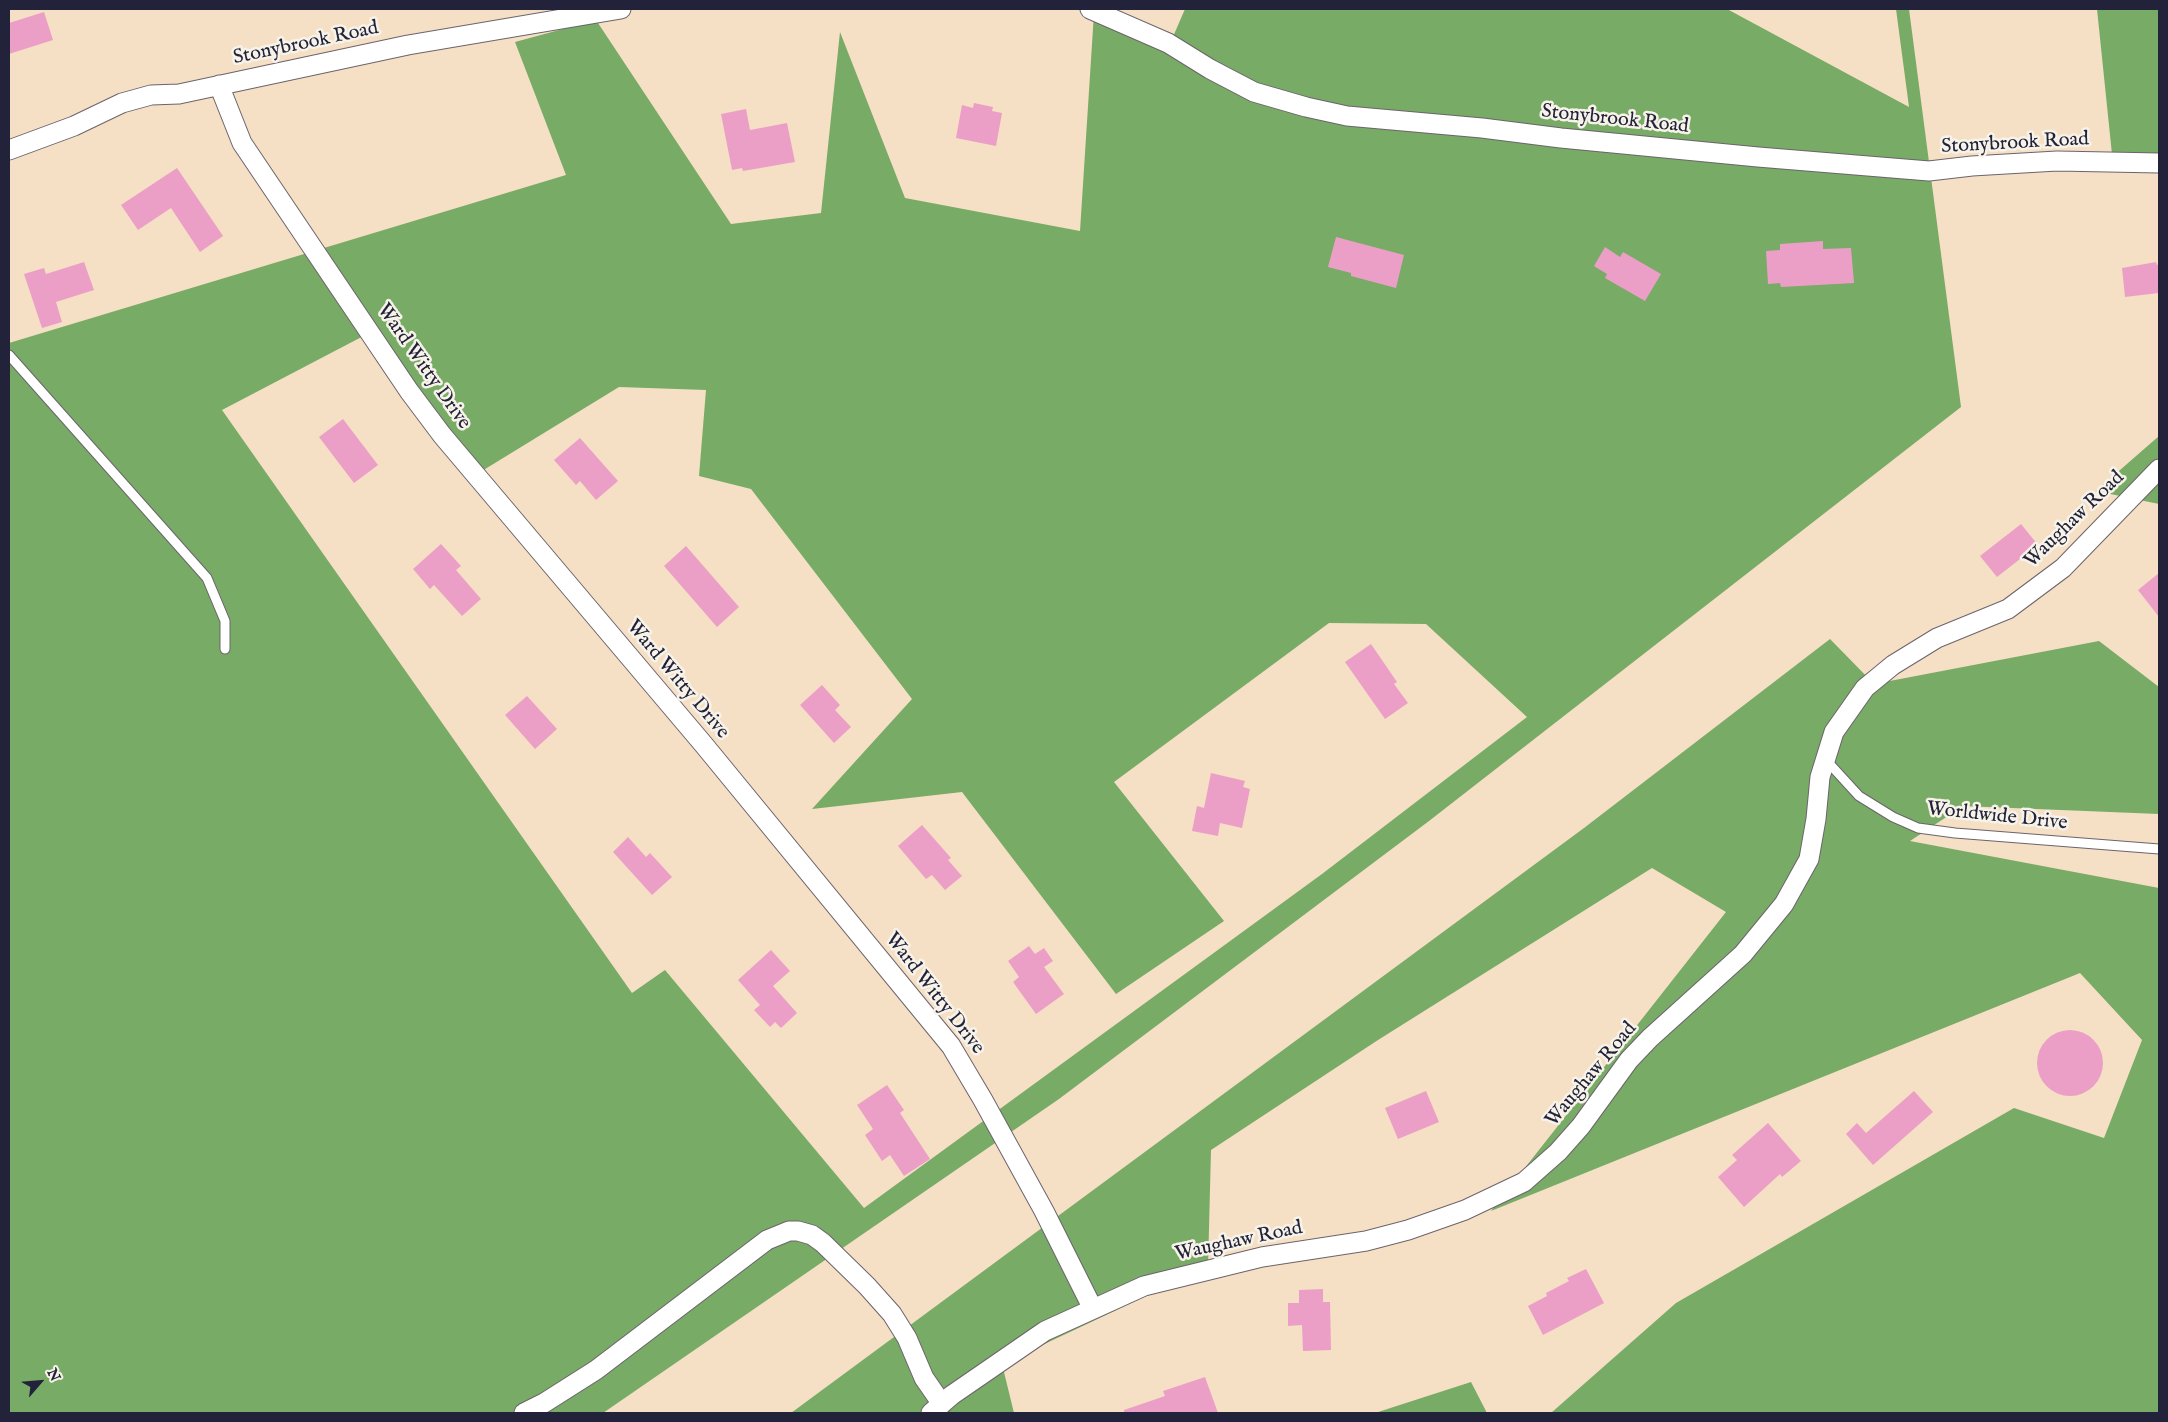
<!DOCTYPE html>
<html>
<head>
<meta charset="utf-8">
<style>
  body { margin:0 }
  #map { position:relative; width:2168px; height:1422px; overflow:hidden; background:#f5dfc5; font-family:"IM FELL English",serif }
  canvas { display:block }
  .frame { position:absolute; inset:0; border:10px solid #22223b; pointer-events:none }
  .north { position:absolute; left:15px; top:1357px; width:50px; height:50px; -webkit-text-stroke:4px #f7f3e8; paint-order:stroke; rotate:63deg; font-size:14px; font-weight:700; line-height:20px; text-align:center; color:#22223b }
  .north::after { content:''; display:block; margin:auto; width:18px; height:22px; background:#22223b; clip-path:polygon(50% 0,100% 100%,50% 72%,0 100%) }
</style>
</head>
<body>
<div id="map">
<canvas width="2168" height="1422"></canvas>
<div class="frame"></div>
<div class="north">N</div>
</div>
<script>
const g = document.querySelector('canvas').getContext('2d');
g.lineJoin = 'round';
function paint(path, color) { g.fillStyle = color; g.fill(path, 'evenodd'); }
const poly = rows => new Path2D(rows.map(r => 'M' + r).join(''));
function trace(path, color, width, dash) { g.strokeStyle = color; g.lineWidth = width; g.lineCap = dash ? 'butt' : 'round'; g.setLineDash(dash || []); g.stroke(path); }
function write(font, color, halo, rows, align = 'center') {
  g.font = font + ' "IM FELL English",serif'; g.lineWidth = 5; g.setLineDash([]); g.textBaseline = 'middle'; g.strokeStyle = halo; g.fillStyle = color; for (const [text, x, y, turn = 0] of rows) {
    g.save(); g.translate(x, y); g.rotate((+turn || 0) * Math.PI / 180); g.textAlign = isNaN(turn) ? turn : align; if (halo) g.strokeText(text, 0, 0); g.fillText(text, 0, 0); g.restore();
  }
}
paint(poly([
  [1185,9,1727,9,1909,107,1896,9,1909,9,1961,407,1429,821,1059,1099,603,1413,9,1413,9,343,566,175,515,42,596,20,731,224,821,213,840,32,905,198,1080,231,1094,13,1169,46],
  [373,331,477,474,619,387,706,390,699,476,751,489,912,699,812,809,962,792,1116,994,1224,921,1114,782,1329,623,1426,624,1527,717,1322,874,864,1208,665,970,632,993,222,410],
  [2097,9,2159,9,2159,162,2113,164],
  [2159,436,2159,504,2096,491],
  [1830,639,1874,684,2099,641,2159,687,2159,814,1963,806,1910,841,2159,888,2159,1413,1551,1413,1676,1303,2014,1108,2104,1138,2142,1040,2080,973,1491,1211,1726,912,1652,868,1378,1040,1211,1150,1208,1267,1002,1364,1014,1413,791,1413,1584,828],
  [1471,1382,1487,1413,1375,1413]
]), '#78ab66');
paint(poly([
  [44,12,53,40,9,54,9,23],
  [974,103,993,107,992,111,1002,113,996,146,956,138,962,105,973,108],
  [746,109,750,130,787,123,795,162,743,171,742,168,732,170,721,114],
  [177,168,223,236,200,252,171,208,138,230,121,205],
  [1336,237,1404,255,1396,288,1351,276,1351,273,1328,267],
  [1823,241,1823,249,1851,248,1854,283,1781,287,1780,283,1768,284,1766,251,1780,250,1780,244],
  [1605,247,1620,257,1623,252,1661,274,1645,301,1605,278,1607,274,1594,266],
  [84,262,94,290,56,302,62,322,42,328,24,274,44,268,46,274],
  [2156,262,2157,265,2159,264,2159,293,2125,297,2122,268],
  [343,419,378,465,354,483,319,437],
  [580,438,618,481,596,500,580,481,576,485,554,460],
  [2021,524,2038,545,1997,577,1980,556],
  [441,544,461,566,456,570,481,599,462,616,434,585,430,589,413,569],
  [686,546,739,607,717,627,664,566],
  [2159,573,2159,617,2138,590],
  [1371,644,1397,682,1394,684,1408,703,1385,719,1345,662],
  [822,685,840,705,835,710,851,727,834,743,800,705],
  [527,696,557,729,535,749,505,715],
  [1211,773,1245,781,1243,787,1250,789,1242,828,1220,823,1218,836,1192,831,1197,806,1204,808],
  [922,825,951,858,948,860,962,876,945,890,932,875,926,879,898,846],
  [628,837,646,857,650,853,672,877,652,895,613,852],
  [1029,946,1035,954,1044,948,1053,961,1044,967,1064,994,1036,1014,1013,982,1019,977,1008,961],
  [771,950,790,971,773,986,797,1013,781,1028,775,1022,770,1027,754,1010,760,1005,738,980],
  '2037 1063a33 33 0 1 1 66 0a33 33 0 1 1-66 0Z',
  [887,1085,904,1110,900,1113,930,1159,904,1176,890,1155,882,1161,865,1135,873,1129,857,1105],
  [1426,1091,1439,1122,1398,1139,1385,1108],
  [1914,1091,1933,1112,1873,1165,1846,1134,1857,1123,1866,1133],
  [1768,1123,1801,1161,1782,1177,1780,1174,1744,1207,1718,1177,1737,1160,1732,1155],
  [1586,1269,1604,1303,1543,1335,1528,1306,1547,1296,1546,1293,1569,1281,1567,1278],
  [1323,1289,1323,1302,1330,1302,1331,1350,1303,1351,1302,1325,1288,1326,1288,1303,1299,1303,1299,1290],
  [1205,1377,1218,1413,1124,1413,1124,1410,1165,1396,1163,1391]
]), '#ec9fc6');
const service = poly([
  [9,355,207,578,225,621,225,649],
  [1826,760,1859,796,1893,817,1918,828,1955,833,2159,849]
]);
const minor = poly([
  [1090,9,1168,43,1210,69,1254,92,1306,107,1347,116,1482,128,1561,138,1758,157,1929,171,1972,166,2057,161,2159,163],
  [219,85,242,143,409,391,442,435,704,745,951,1046,983,1100,1044,1211,1093,1309],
  [9,150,74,126,122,103,151,95,179,94,408,45,621,9],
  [524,1413,544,1403,596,1370,767,1240,789,1231,798,1231,812,1235,823,1243,867,1286,892,1314,907,1338,924,1378,942,1404],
  [931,1413,952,1395,1045,1331,1144,1286,1262,1257,1366,1241,1408,1230,1465,1210,1524,1182,1558,1152,1581,1126,1629,1060,1650,1038,1743,954,1784,904,1809,859,1816,819,1820,777,1834,732,1865,688,1893,665,1937,638,2008,609,2063,568,2159,469]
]);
trace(service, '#6c646b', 11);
trace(minor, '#6c646b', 21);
trace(service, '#fff', 9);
trace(minor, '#fff', 19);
write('20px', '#22223b', '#f7f3e8', [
  ["Stonybrook Road",306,44,-12],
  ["Stonybrook Road",1615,120,6],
  ["Stonybrook Road",2015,144,-3],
  ["Ward Witty Drive",423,367,55],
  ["Waughaw Road",2075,520,-44],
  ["Ward Witty Drive",677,680,50],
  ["Worldwide Drive",1997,817,6],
  ["Ward Witty Drive",934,994,52],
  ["Waughaw Road",1592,1075,-50],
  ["Waughaw Road",1239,1242,-12]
]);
</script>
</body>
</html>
